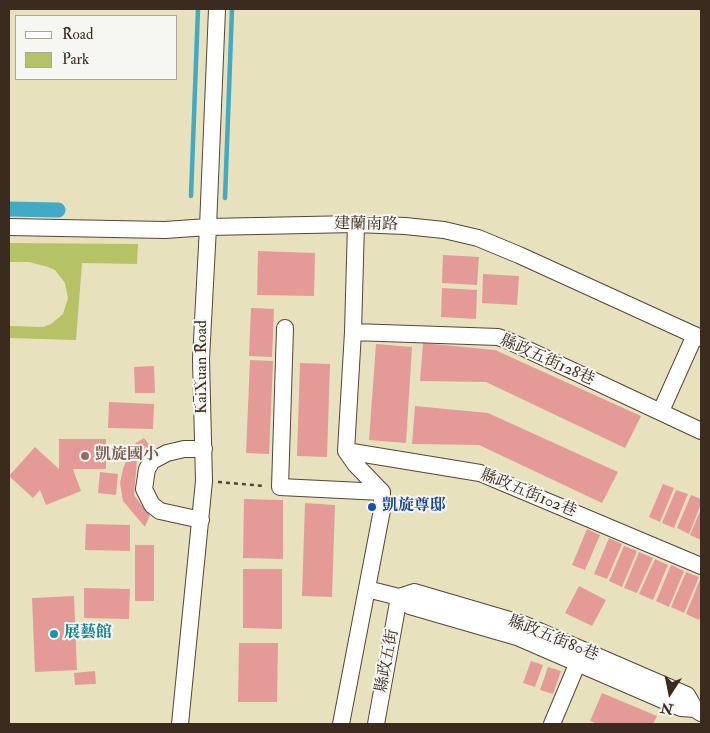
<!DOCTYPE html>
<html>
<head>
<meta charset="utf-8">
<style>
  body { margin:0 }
  #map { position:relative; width:710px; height:733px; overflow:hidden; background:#e8e1be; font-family:"IM FELL Double Pica",serif }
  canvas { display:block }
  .frame { position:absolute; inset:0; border:10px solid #3b2a1e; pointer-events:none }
  .legend { position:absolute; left:15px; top:15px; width:162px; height:65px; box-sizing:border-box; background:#f6f6f2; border:1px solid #aba49d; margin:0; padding:6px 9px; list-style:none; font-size:15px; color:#3b2a1e }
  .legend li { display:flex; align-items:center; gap:10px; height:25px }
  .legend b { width:25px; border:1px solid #aba49d }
  .north { position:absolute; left:645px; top:668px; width:50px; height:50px; -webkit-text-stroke:4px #f6f6f2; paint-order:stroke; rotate:191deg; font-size:14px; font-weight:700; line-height:20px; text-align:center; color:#3b2a1e }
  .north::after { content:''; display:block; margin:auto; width:18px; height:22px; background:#3b2a1e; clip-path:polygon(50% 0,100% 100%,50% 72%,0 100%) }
</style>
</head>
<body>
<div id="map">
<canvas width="710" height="733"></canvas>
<div class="frame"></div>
<ul class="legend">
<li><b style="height:6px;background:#fff"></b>Road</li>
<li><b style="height:14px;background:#b5c366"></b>Park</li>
</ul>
<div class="north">N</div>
</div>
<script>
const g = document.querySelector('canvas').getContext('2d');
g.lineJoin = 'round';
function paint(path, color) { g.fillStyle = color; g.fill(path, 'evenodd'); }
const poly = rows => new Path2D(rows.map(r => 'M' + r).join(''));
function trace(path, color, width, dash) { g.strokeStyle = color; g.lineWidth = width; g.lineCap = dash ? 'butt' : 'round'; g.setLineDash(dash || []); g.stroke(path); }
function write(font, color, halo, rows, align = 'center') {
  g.font = font + ' "IM FELL Double Pica","Noto Serif TC",serif'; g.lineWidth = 4; g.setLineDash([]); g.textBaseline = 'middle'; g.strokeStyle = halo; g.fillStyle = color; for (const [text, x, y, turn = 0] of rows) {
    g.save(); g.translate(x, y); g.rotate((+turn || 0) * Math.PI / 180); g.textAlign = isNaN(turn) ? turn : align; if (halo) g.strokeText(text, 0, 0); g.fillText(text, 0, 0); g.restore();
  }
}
paint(poly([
  [9,243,138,244,137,264,82,263,76,340,9,338,9,326,43,327,51,324,63,314,68,298,65,283,55,270,48,267,29,262,9,262]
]), '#b5c366');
trace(poly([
  [191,196,198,9],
  [225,198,232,9]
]), '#43aac3', 4.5);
trace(poly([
  [9,209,58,210]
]), '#43aac3', 15);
paint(poly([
  [258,251,315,253,314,296,257,295],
  [443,255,479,257,477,285,442,283],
  [483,274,519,276,517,305,482,303],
  [442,288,477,290,476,319,441,317],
  [251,308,274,309,272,357,249,356],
  [423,343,495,350,641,416,625,448,486,382,420,381],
  [376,344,412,347,406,443,369,440],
  [250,360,273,361,269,454,246,453],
  [300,363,330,364,327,457,297,456],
  [154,366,155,393,135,393,134,367],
  [109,402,154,404,153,429,108,428],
  [415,406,488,413,618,472,602,503,479,445,412,444],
  [144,438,152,449,137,460,134,495,142,506,151,512,145,527,123,501,120,483,123,469,129,453,136,443],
  [59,439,106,439,106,469,73,469,81,491,46,505,40,490,33,498,9,476,35,447,59,469],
  [100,472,118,474,116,495,98,493],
  [663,484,674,488,660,522,649,517],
  [676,490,688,494,674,528,662,523],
  [691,495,701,499,701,504,689,534,677,528],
  [244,499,283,500,283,559,243,558],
  [305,503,335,505,332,597,302,596],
  [701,509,701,540,690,535],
  [86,524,130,525,130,551,85,550],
  [587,529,600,535,585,570,572,565],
  [609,538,622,544,607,579,594,574],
  [135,545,154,545,154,601,135,601],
  [624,546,637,551,622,587,609,581],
  [639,552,653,558,637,593,624,588],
  [655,559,668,565,653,600,639,594],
  [671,565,684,571,669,607,656,601],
  [243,569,282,569,282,629,243,628],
  [686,572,699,577,684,613,671,607],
  [701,577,701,614,699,620,686,614],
  [579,586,606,600,592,626,565,613],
  [84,588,130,589,129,619,84,618],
  [74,596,77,670,35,672,32,598],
  [239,643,278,643,277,702,238,702],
  [531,661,543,665,535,687,523,683],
  [548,667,561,671,553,694,540,690],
  [95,671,96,684,75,685,74,673],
  [602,693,657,716,653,724,598,724,590,721]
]), '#e49b98');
const minor = poly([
  [9,227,165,230,208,227,356,224,405,226,444,230,478,238,519,255,701,338],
  [285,328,280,487,382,492],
  [353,332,498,337,509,341,701,431],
  [661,411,695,335],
  [346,451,480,473,701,566],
  [201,520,160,511,152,505,144,489,147,469,152,461,167,453,184,449,204,449],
  [367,589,399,597,410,606,517,637,681,708,695,709,701,713],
  [399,597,414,592,523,624,687,695,695,709],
  [180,724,204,481,201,359,208,227,217,9],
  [341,724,382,510,382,492,355,464,346,451,353,332,356,224],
  [376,724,399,597],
  [552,724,581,655]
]);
trace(minor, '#554536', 18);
trace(poly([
  [218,482,265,486]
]), '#554536', 2.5, [4, 4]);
trace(minor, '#fff', 16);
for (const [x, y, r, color] of [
  [85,456,5,"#8d6e63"],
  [372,507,5,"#1a4fb4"],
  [54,634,5,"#0f9aa8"]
]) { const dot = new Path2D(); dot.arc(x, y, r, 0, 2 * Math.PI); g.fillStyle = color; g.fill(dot); trace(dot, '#f6f6f2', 2); }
write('16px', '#3b2a1e', '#f6f6f2', [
  ["建蘭南路",366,225,1],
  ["縣政五街128巷",547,361,24],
  ["KaiXuan Road",203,367,-90],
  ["縣政五街102巷",528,494,22],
  ["縣政五街80巷",553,639,22],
  ["縣政五街",388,661,-79]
]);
write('bold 16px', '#785e54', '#f6f6f2', [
  ["凱旋國小",95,456]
], 'left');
write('bold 16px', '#164399', '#f6f6f2', [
  ["凱旋尊邸",382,507]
], 'left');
write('bold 16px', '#0d838f', '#f6f6f2', [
  ["展藝館",64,634]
], 'left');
</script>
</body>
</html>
